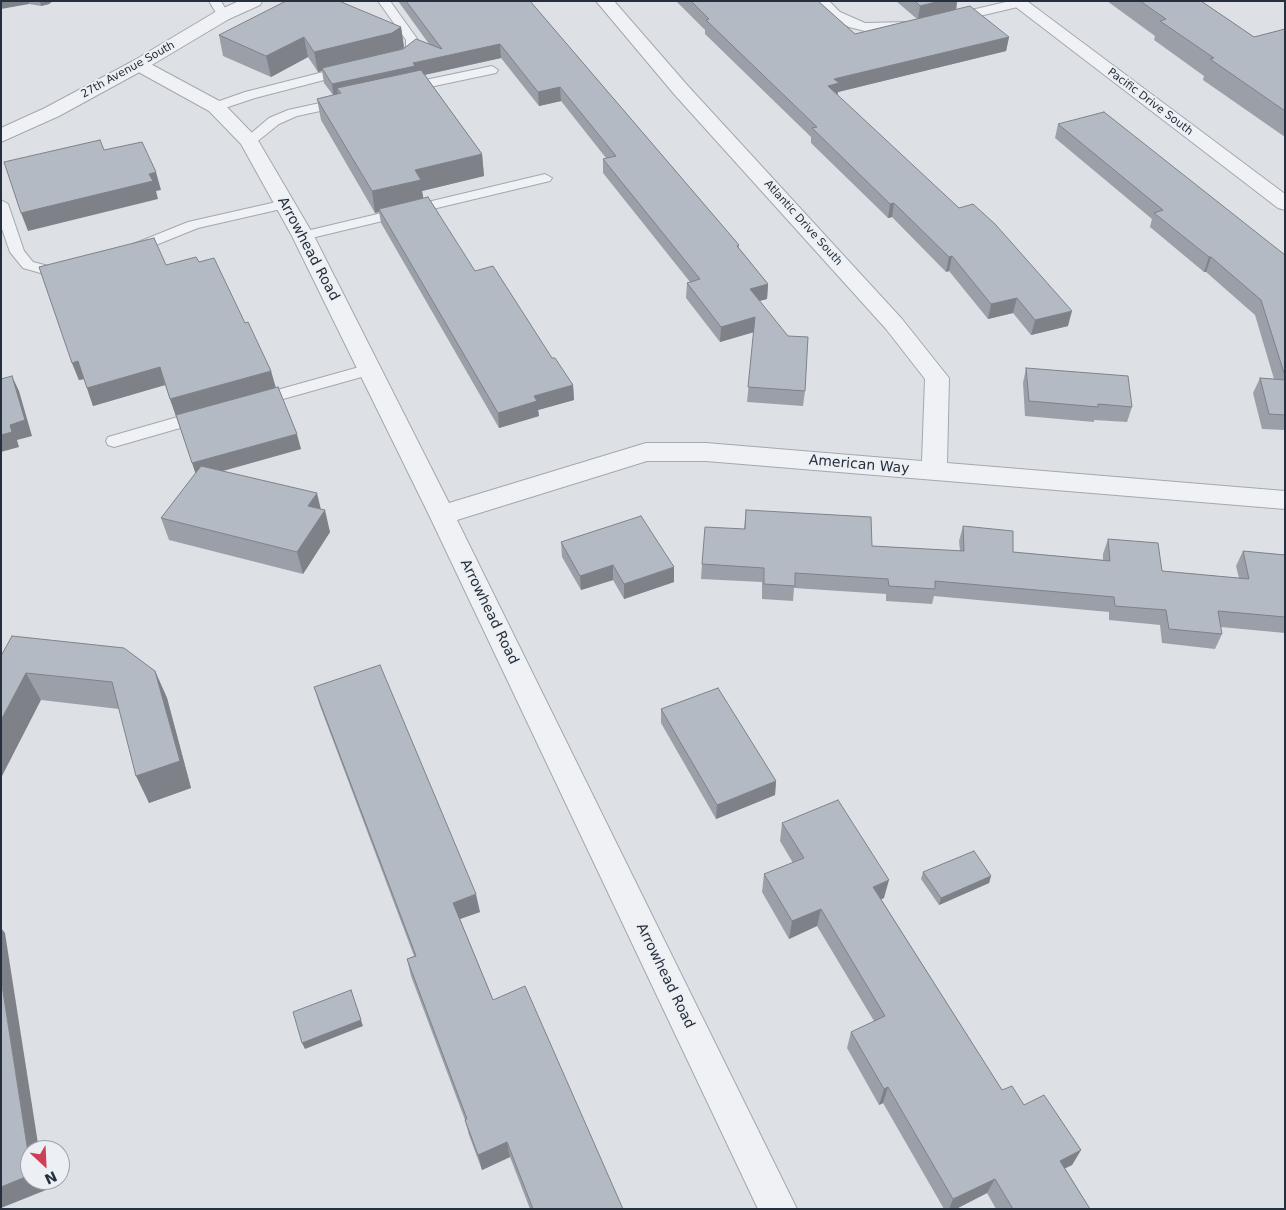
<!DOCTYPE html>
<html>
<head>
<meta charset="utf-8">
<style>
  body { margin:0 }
  #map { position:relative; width:1286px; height:1210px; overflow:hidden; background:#dde1e6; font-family:"DejaVu Sans",sans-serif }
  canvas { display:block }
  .frame { position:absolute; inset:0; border:2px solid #262f3d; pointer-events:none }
  .north { position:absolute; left:20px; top:1140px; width:50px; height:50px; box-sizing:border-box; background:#eceff4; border:1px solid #9da2ab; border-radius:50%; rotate:155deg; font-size:14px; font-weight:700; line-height:20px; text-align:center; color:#262f3d }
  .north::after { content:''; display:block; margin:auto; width:18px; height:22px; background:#cc4157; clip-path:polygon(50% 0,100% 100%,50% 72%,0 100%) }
</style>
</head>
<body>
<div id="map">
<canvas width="1286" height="1210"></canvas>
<div class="frame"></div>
<div class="north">N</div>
</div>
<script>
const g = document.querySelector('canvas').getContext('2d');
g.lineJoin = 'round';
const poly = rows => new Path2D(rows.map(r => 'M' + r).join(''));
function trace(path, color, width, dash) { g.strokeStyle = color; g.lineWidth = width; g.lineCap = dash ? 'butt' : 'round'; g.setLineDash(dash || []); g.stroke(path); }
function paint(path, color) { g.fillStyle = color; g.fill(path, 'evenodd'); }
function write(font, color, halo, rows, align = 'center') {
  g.font = font + ' "DejaVu Sans",sans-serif'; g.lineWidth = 4; g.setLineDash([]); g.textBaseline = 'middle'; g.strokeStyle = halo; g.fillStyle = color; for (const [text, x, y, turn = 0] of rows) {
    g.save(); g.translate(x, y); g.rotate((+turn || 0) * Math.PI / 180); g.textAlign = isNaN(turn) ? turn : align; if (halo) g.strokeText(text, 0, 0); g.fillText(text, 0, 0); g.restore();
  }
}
const service = poly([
  [209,1,221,1,229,15,227,18,219,18,209,1],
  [378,1,390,1,418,40,418,50,403,62,399,63,393,59,406,49,406,40,378,1],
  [816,1,829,1,840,12,865,23,910,22,916,26,910,30,865,31,849,27,832,18,816,1],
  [1010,1,1023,1,1024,3,1022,6,954,22,948,18,950,15,1010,1],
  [347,66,353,70,351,73,255,98,216,111,209,107,211,104,245,92,347,66],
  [492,66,498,70,496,73,406,92,400,88,406,84,492,66],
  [343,98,348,99,349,102,348,105,297,116,279,124,254,144,244,144,242,141,269,118,288,110,343,98],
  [545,174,552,178,550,181,303,240,298,239,296,236,298,233,545,174],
  [1,200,8,204,24,251,33,262,52,267,64,265,69,266,71,269,69,272,51,276,23,268,10,252,1,226,1,200],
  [285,200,290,201,292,204,290,207,198,228,136,253,131,254,126,253,124,250,126,247,188,222,285,200],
  [370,364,376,365,378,369,376,373,258,406,252,405,250,401,252,397,370,364],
  [202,410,208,412,210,416,208,420,114,447,108,445,106,441,108,437,202,410]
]);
const minor = poly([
  [596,1,614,1,688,86,902,319,945,373,949,378,947,463,1285,491,1285,509,706,461,647,461,457,520,797,1209,758,1209,429,515,292,236,241,144,209,111,133,69,130,65,133,61,139,59,145,61,223,103,256,137,314,236,449,503,646,443,706,443,922,461,925,379,886,329,674,94,596,1],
  [1008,1,1027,1,1285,194,1285,210,1278,208,1008,1]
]);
const tertiary = poly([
  [239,1,262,1,260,5,229,19,145,69,59,116,1,142,1,128,45,108,133,61,217,11,239,1]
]);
trace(service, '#a2a8b0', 2);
trace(minor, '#a2a8b0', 2);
trace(tertiary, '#a2a8b0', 2);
paint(service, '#eff1f5');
paint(minor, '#eff1f5');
paint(tertiary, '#eff1f5');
paint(poly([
  [1,1,53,1,49,4,41,6,29,4],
  [398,1,530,1,739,245,739,248,768,284,767,299,759,301,805,391,803,406,747,402,754,332,720,342,686,298,687,283,690,282,603,173,603,159,606,158,561,101,539,106,501,58,425,75,482,154,484,176,422,191,423,198,475,271,552,358,573,385,574,400,538,410,539,416,499,428,381,223,379,212,375,213,321,120,317,99,333,95,324,83,322,71,318,72,308,57,271,77,223,56,219,35,401,27,404,47,429,44],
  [676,1,818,1,855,34,917,19,896,1,957,1,956,10,1009,37,1006,51,838,92,837,95,1068,326,1031,335,1013,313,988,319,949,271,946,272,892,217,888,218,811,143,811,137,705,34,705,30],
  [1107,1,1201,1,1254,37,1285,29,1285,137,1203,80,1204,76,1154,40,1155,36],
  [1058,124,1285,255,1285,430,1262,429,1253,393,1260,378,1274,379,1255,315,1206,272,1204,272,1150,227,1152,219,1055,138],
  [199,262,245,323,271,371,275,387,301,449,223,471,321,509,330,532,303,574,169,540,161,518,196,473,165,385,93,406,84,379,79,380,72,363,166,265],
  [1026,368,1132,407,1127,422,1094,420,1094,422,1025,416,1023,383],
  [746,510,872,546,960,551,959,541,963,526,1013,552,1103,560,1103,554,1108,539,1162,571,1239,578,1236,566,1243,551,1285,555,1285,633,1221,627,1222,634,1215,649,1162,643,1160,625,1109,620,1109,612,934,596,932,604,886,601,886,594,794,588,793,601,762,599,762,582,701,579,702,564,744,529],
  [561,542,674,582,624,599,613,580,581,590,562,557],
  [1,656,155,671,167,698,191,788,149,803,119,709,41,700],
  [314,687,480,912,460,919,493,1000,623,1209,530,1209,510,1157,482,1170,469,1135,465,1120,411,976,407,959,414,956,320,706],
  [661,709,776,781,775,795,716,819,661,723],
  [782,823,884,898,881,899,1002,1090,1024,1105,1081,1150,1072,1165,1065,1168,1090,1209,996,1209,987,1193,956,1209,944,1209,883,1103,879,1105,847,1048,851,1032,874,1021,817,926,789,939,762,892,764,874,793,863,780,841],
  [923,872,991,876,989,883,939,905,921,879]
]), '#9ba0a8');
paint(poly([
  [1,1,29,1,29,4,1,9],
  [40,1,53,1,49,4,41,6],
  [940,1,957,1,956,11,918,19,920,6],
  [401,27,404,47,395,53,322,68,322,71,318,72,314,52],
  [304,37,308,57,271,77,266,56],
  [1009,37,1006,51,838,92,837,98,828,86,834,79],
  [500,44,501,58,341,93,337,88,339,97,334,98,332,84,413,63],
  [560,87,561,101,539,106,538,92],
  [482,154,484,176,422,191,424,201,379,209,379,212,375,213,372,191,415,170],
  [156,172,161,190,156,191,158,199,28,231,21,213],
  [894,203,892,217,888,218,890,204],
  [952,256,949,271,946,272,949,257],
  [1209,257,1211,257,1206,272,1204,272],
  [768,284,767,299,748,304,750,289],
  [1017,298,1013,313,988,319,991,304],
  [1072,311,1068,326,1031,335,1035,320],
  [755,317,754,332,720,342,721,327],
  [78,361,84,379,79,380,72,363],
  [160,367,165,385,93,406,87,388],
  [271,371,276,388,176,416,170,399],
  [12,376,19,391,32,436,17,440,19,447,1,452,1,435,10,425],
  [573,385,574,400,538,410,539,416,499,428,498,413,534,396],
  [297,434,301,449,197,478,192,463],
  [317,493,322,514,325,510,330,532,303,574,297,552,308,506],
  [613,565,613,580,581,590,580,576],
  [674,567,674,582,624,599,624,584],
  [155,671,167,698,191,788,149,803,136,776],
  [26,673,41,700,1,778,1,720],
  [776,781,775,795,716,819,717,805],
  [991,876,989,883,939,905,941,898],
  [889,880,884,898,869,905,873,887],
  [476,894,480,912,457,920,453,903],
  [821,909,817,926,789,939,792,921],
  [1,928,5,933,39,1150,30,1150,30,1165,1,979],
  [351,990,363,1026,305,1049,302,1043],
  [888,1087,883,1103,879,1105,884,1089],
  [507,1142,510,1157,482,1170,478,1155],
  [1081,1150,1072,1165,1051,1175,1060,1161],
  [30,1175,30,1180,44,1180,46,1190,1,1208,1,1187],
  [995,1179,987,1193,956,1209,949,1209,953,1199]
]), '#7e8288');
const building = poly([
  [286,1,339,1,401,27,392,33,314,52,304,37,266,56,219,35,286,1],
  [406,1,530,1,739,245,737,246,768,284,750,289,788,336,808,337,805,391,748,387,755,317,721,327,687,283,700,279,603,159,616,156,560,87,538,92,500,44,413,63,415,66,332,84,322,68,403,49,416,39,442,49,406,1],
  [691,1,818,1,855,34,970,6,1009,37,834,79,839,83,828,86,959,208,973,204,995,224,1072,311,1035,320,1017,298,991,304,952,256,949,257,894,203,890,204,812,128,817,127,706,20,709,19,691,1],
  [915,1,940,1,920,6,915,1],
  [1140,1,1201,1,1254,37,1285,29,1285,111,1210,59,1214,58,1160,21,1166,19,1140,1],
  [421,70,482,154,415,170,421,180,372,191,317,99,341,93,337,88,421,70],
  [1104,112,1285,255,1285,376,1261,300,1211,257,1209,257,1154,213,1163,210,1058,124,1104,112],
  [100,140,104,150,142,142,156,172,149,174,153,181,21,213,4,162,100,140],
  [428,197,475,271,493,266,552,358,555,358,573,385,534,396,537,401,498,413,379,209,428,197],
  [154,238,166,265,196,257,199,262,214,258,245,323,248,322,271,371,170,399,160,367,87,388,78,361,72,363,39,267,154,238],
  [1026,368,1128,376,1132,407,1098,404,1098,407,1029,401,1026,368],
  [12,376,25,420,10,425,12,432,1,435,1,379,12,376],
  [1260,378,1285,380,1285,415,1269,414,1260,378],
  [278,387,297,434,192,463,176,415,278,387],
  [201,466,317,493,308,506,325,510,297,552,161,518,201,466],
  [746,510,871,517,872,546,964,551,963,526,1013,531,1013,552,1110,561,1108,539,1158,543,1162,571,1249,579,1243,551,1285,555,1285,617,1218,611,1222,634,1169,629,1166,610,1115,606,1114,597,935,581,935,589,889,586,888,579,795,573,795,586,764,584,764,568,702,564,705,527,745,529,746,510],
  [641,516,674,567,624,584,613,565,580,576,561,542,641,516],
  [12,636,124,648,155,671,180,761,136,776,112,682,26,673,1,720,1,656,12,636],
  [380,665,476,894,453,903,493,1000,525,986,623,1209,533,1209,507,1142,478,1155,465,1120,467,1119,407,959,416,956,314,687,380,665],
  [718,688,776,781,717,805,661,709,718,688],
  [838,800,889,880,873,887,1002,1090,1012,1086,1024,1105,1044,1095,1081,1150,1060,1161,1090,1209,1013,1209,995,1179,953,1199,888,1087,884,1089,851,1032,885,1016,821,909,792,921,764,874,804,858,782,823,838,800],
  [974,851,991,876,941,898,923,872,974,851],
  [1,979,30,1165,30,1175,1,1187,1,979],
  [351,990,361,1020,302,1043,293,1012,351,990]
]);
paint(building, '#b4bac3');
trace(building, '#7e8288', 1);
write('11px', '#262f3d', '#eceff4', [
  ["27th Avenue South",128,70,-29],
  ["Pacific Drive South",1150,102,37],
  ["Atlantic Drive South",803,223,48]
]);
write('14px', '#262f3d', '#eceff4', [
  ["Arrowhead Road",308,249,62],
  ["American Way",859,465,5],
  ["Arrowhead Road",489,612,64],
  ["Arrowhead Road",665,976,64]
]);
</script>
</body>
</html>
